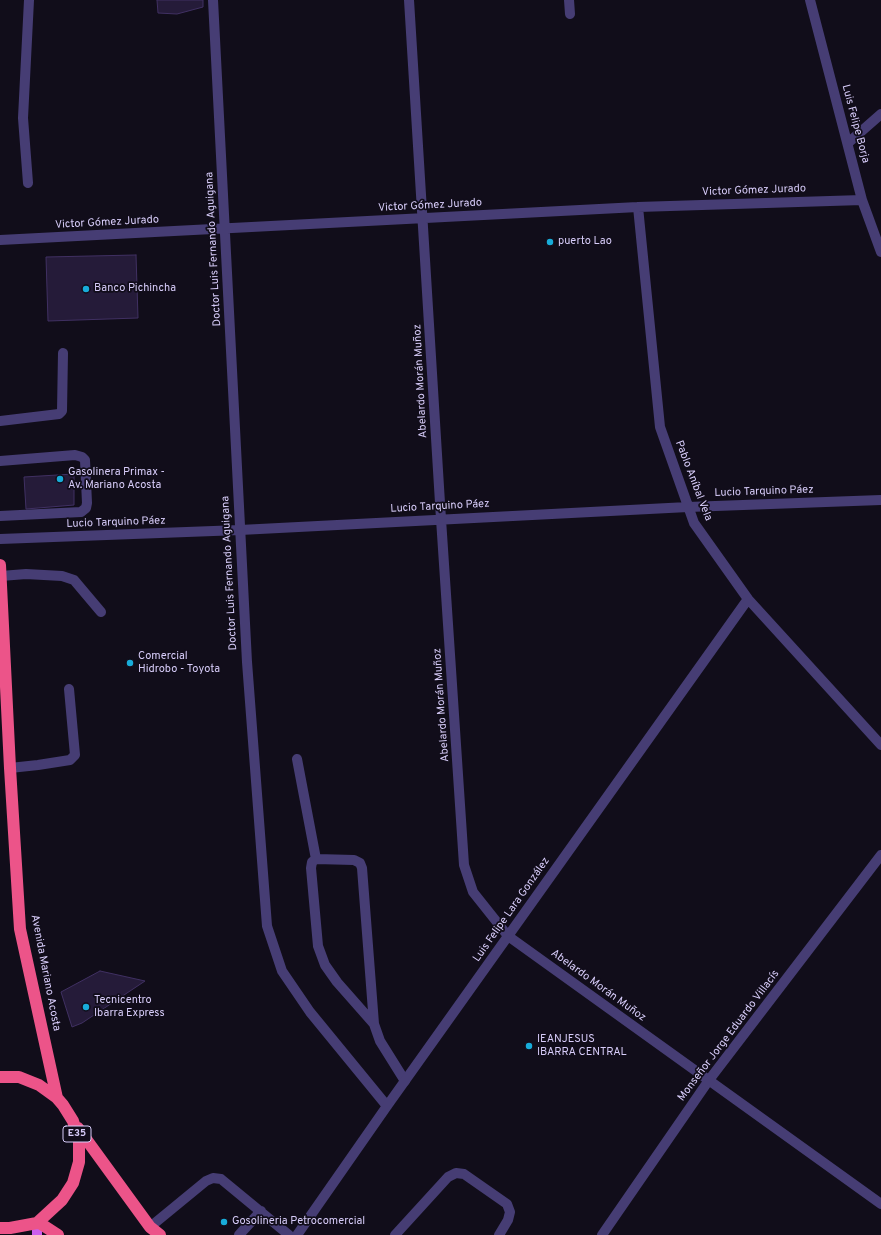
<!DOCTYPE html>
<html>
<head>
<meta charset="utf-8">
<style>
  body { margin:0 }
  canvas { display:block; background:#110d1a }
</style>
</head>
<body>
<canvas width="881" height="1235"></canvas>
<script>
const g = document.querySelector('canvas').getContext('2d');
g.lineJoin = 'round';
function paint(path, color) { g.fillStyle = color; g.fill(path, 'evenodd'); }
const poly = rows => new Path2D(rows.map(r => 'M' + r).join(''));
function trace(path, color, width, dash) { g.strokeStyle = color; g.lineWidth = width; g.lineCap = dash ? 'butt' : 'round'; g.setLineDash(dash || []); g.stroke(path); }
function write(font, color, halo, rows, align = 'center') {
  g.font = font + ' Overpass,sans-serif'; g.lineWidth = 3.5; g.setLineDash([]); g.textBaseline = 'middle'; g.strokeStyle = halo; g.fillStyle = color; for (const [text, x, y, turn = 0] of rows) {
    g.save(); g.translate(x, y); g.rotate((+turn || 0) * Math.PI / 180); g.textAlign = isNaN(turn) ? turn : align; if (halo) g.strokeText(text, 0, 0); g.fillText(text, 0, 0); g.restore();
  }
}
const building = poly([
  [157,0,203,0,203,7,177,14,158,13,157,0],
  [136,255,138,318,48,321,46,257,136,255],
  [74,474,74,505,26,509,24,477,74,474],
  [100,971,145,981,82,1023,72,1027,61,992,100,971]
]);
paint(building, '#251b39');
trace(building, '#403062', 1);
trace(poly([
  [569,0,570,14],
  [28,183,23,118,29,0],
  [0,421,59,414,62,411,63,353],
  [0,461,75,455,82,457,85,460,87,503,86,508,81,512,0,516],
  [1,576,26,574,62,576,74,580,101,612],
  [297,759,316,859,354,860,360,863,362,868,374,1024,380,1041,405,1081],
  [10,768,38,765,70,760,75,755,69,689],
  [316,859,312,862,311,868,318,946,325,965,337,982,374,1024],
  [150,1227,206,1181,213,1178,221,1179,289,1235],
  [239,1235,261,1211],
  [395,1235,448,1177,456,1173,464,1174,507,1204,510,1212,508,1220,499,1235]
]), '#463d74', 10);
trace(poly([
  [213,0,247,662,267,926,282,971,310,1012,387,1106],
  [409,0,441,519,464,865,473,892,508,936,881,1204],
  [810,0,862,200,881,252],
  [848,143,881,114],
  [638,207,660,427,694,523,748,599,881,745],
  [0,240,638,207,862,200],
  [0,539,240,530,688,507,881,500],
  [297,1235,387,1106,748,599],
  [602,1235,709,1080,881,855]
]), '#463d74', 10);
trace(poly([
  [37,1235,37,1223]
]), '#cb5fed', 10);
trace(poly([
  [0,565,10,768,20,929,57,1098],
  [0,1077,19,1077,39,1085,57,1098,63,1105,73,1121,79,1141,79,1162,73,1183,62,1200,37,1223,10,1228,0,1228],
  [78,1128,150,1227,160,1235],
  [38,1222,58,1235]
]), '#ec5489', 12);
for (const [x, y, r, color] of [
  [550,242,4,"#18acd9"],
  [86,289,4,"#18acd9"],
  [60,479,4,"#18acd9"],
  [130,663,4,"#18acd9"],
  [86,1007,4,"#18acd9"],
  [529,1046,4,"#18acd9"],
  [224,1222,4,"#18acd9"]
]) { const dot = new Path2D(); dot.arc(x, y, r, 0, 2 * Math.PI); g.fillStyle = color; g.fill(dot); trace(dot, '#110d1a', 1.5); }
for (const [x, y, w] of [
  [77,1134,28]
]) { const box = new Path2D(); box.roundRect(x - w / 2, y - 8, w, 16, 3); g.fillStyle = '#110d1a'; g.fill(box); trace(box, '#d7ccf9', 1); }
write('bold 10px', '#d7ccf9', null, [
  ["E35",77,1134]
]);
write('11px', '#d7ccf9', '#110d1a', [
  ["Luis Felipe Borja",855,124,75],
  ["Victor Gómez Jurado",754,191,-2],
  ["Victor Gómez Jurado",430,206,-3],
  ["Victor Gómez Jurado",107,223,-3],
  ["Doctor Luis Fernando Aguigana",214,249,-93],
  ["Abelardo Morán Muñoz",421,381,-93],
  ["Pablo Aníbal Vela",693,481,69],
  ["Lucio Tarquino Páez",764,492,-2],
  ["Lucio Tarquino Páez",440,507,-3],
  ["Lucio Tarquino Páez",116,523,-2],
  ["Doctor Luis Fernando Aguigana",230,573,-93],
  ["Abelardo Morán Muñoz",442,705,-94],
  ["Luis Felipe Lara González",512,910,-55],
  ["Avenida Mariano Acosta",45,973,79],
  ["Abelardo Morán Muñoz",598,986,36],
  ["Monseñor Jorge Eduardo Villacís",729,1036,-53]
]);
write('11px', '#d7ccf9', '#110d1a', [
  ["puerto Lao",558,242],
  ["Banco Pichincha",94,289],
  ["Gasolinera Primax -",68,473],
  ["Av. Mariano Acosta",68,486],
  ["Comercial",138,657],
  ["Hidrobo - Toyota",138,670],
  ["Tecnicentro",94,1001],
  ["Ibarra Express",94,1014],
  ["IEANJESUS",537,1040],
  ["IBARRA CENTRAL",537,1053],
  ["Gosolineria Petrocomercial",232,1222]
], 'left');
</script>
</body>
</html>
